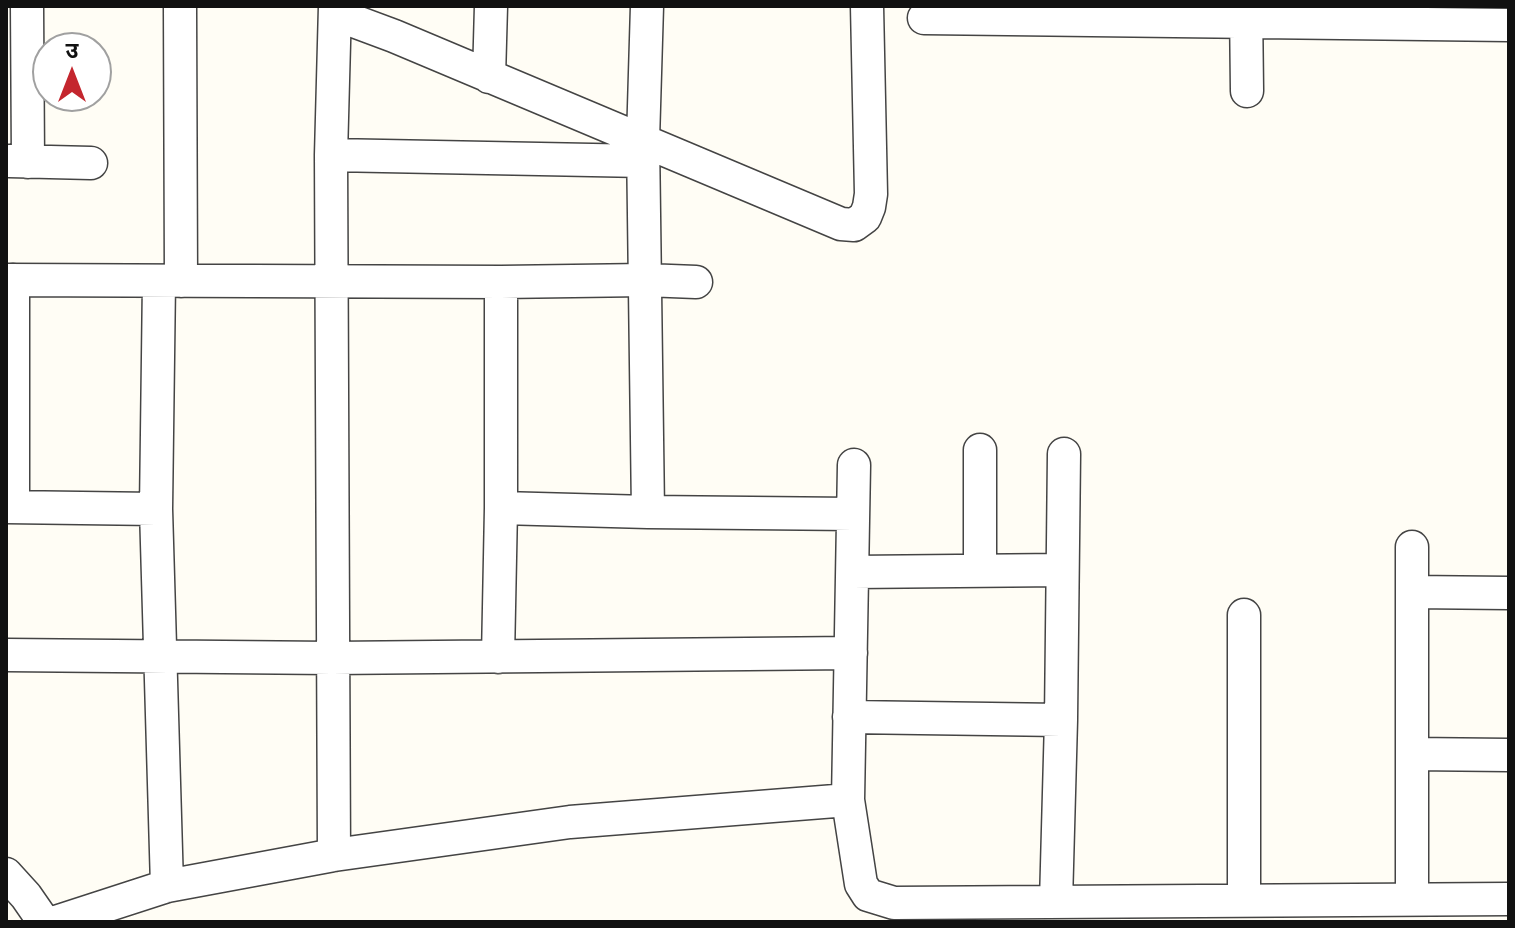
<!DOCTYPE html>
<html>
<head>
<meta charset="utf-8">
<style>
  body { margin:0 }
  #map { position:relative; width:1515px; height:928px; overflow:hidden; background:#fffdf5; font-family:"IBM Plex Serif","Noto Sans Devanagari",serif }
  canvas { display:block }
  .frame { position:absolute; inset:0; border:8px solid #111; pointer-events:none }
  .north { position:absolute; left:32px; top:32px; width:80px; height:80px; box-sizing:border-box; background:#fff; border:2px solid #a0a0a0; border-radius:50%; rotate:0deg; font-size:22px; font-weight:700; line-height:32px; text-align:center; color:#111 }
  .north::after { content:''; display:block; margin:auto; width:28px; height:36px; background:#c4262e; clip-path:polygon(50% 0,100% 100%,50% 72%,0 100%) }
</style>
</head>
<body>
<div id="map">
<canvas width="1515" height="928"></canvas>
<div class="frame"></div>
<div class="north">उ</div>
</div>
<script>
const g = document.querySelector('canvas').getContext('2d');
g.lineJoin = 'round';
const poly = rows => new Path2D(rows.map(r => 'M' + r).join(''));
function trace(path, color, width, dash) { g.strokeStyle = color; g.lineWidth = width; g.lineCap = dash ? 'butt' : 'round'; g.setLineDash(dash || []); g.stroke(path); }
const minor = poly([
  [27,6,28,162],
  [180,6,181,281],
  [647,6,643,140,648,512],
  [1246,6,1247,91],
  [335,14,394,36,841,224,854,225,865,217,869,207,871,194,867,6],
  [924,18,1509,25],
  [489,77,491,6],
  [331,155,644,161],
  [9,161,91,163],
  [6,280,501,282,645,280,696,282],
  [13,280,13,507],
  [159,281,156,509,167,886],
  [980,450,980,571],
  [854,465,848,800,861,884,868,895,894,903,1509,899],
  [6,507,156,509],
  [501,508,648,512,853,514],
  [1412,547,1412,899],
  [853,572,1062,570],
  [1412,592,1509,593],
  [1244,615,1244,900],
  [6,655,332,658,851,653],
  [498,657,501,508,501,282],
  [849,717,1061,720],
  [1412,754,1509,755],
  [334,855,331,155,335,6],
  [6,874,26,896,44,922],
  [1056,902,1061,720,1064,454],
  [56,922,167,886,334,855,570,822,848,800]
]);
trace(minor, '#444', 35);
trace(minor, '#fff', 32);
</script>
</body>
</html>
